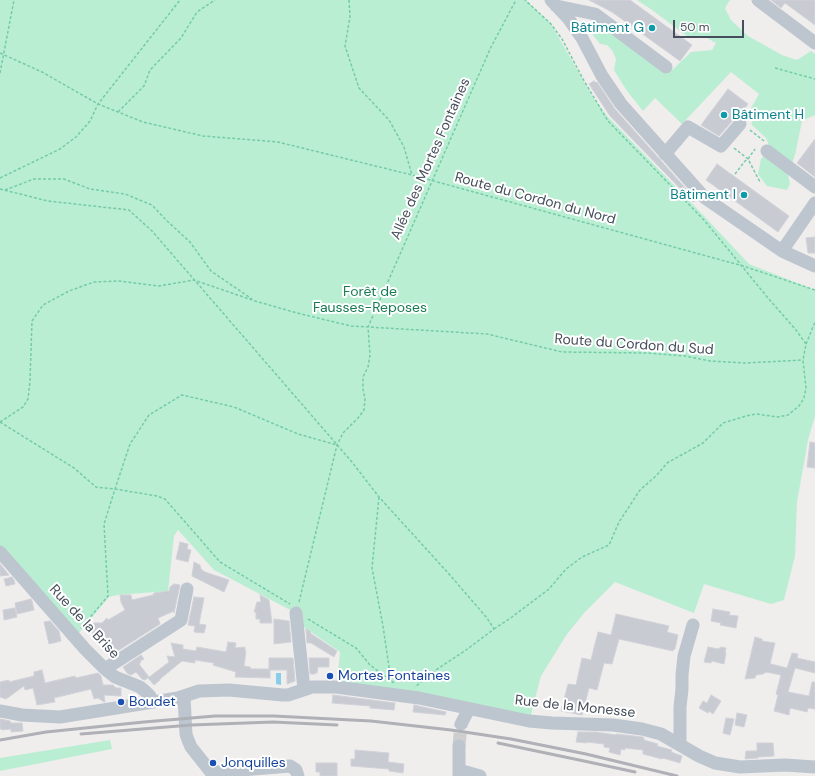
<!DOCTYPE html>
<html>
<head>
<meta charset="utf-8">
<style>
  body { margin:0 }
  #map { position:relative; width:815px; height:776px; overflow:hidden; background:#f0eded; font-family:"DM Sans",sans-serif }
  canvas { display:block }
  .scale { position:absolute; left:673px; top:20px; width:71px; height:18px; box-sizing:border-box; border:2px solid #454e5a; border-top:0; padding-left:5px; font-size:12px; line-height:14px; white-space:nowrap; color:#454e5a; -webkit-text-stroke:3px #fff; paint-order:stroke }
</style>
</head>
<body>
<div id="map">
<canvas width="815" height="776"></canvas>
<div class="scale">50 m</div>
</div>
<script>
const g = document.querySelector('canvas').getContext('2d');
g.lineJoin = 'round';
function paint(path, color) { g.fillStyle = color; g.fill(path, 'evenodd'); }
const poly = rows => new Path2D(rows.map(r => 'M' + r).join(''));
function trace(path, color, width, dash) { g.strokeStyle = color; g.lineWidth = width; g.lineCap = dash ? 'butt' : 'round'; g.setLineDash(dash || []); g.stroke(path); }
function write(font, color, halo, rows, align = 'center') {
  g.font = font + ' "DM Sans",sans-serif'; g.lineWidth = 4; g.setLineDash([]); g.textBaseline = 'middle'; g.strokeStyle = halo; g.fillStyle = color; for (const [text, x, y, turn = 0] of rows) {
    g.save(); g.translate(x, y); g.rotate((+turn || 0) * Math.PI / 180); g.textAlign = isNaN(turn) ? turn : align; if (halo) g.strokeText(text, 0, 0); g.fillText(text, 0, 0); g.restore();
  }
}
paint(poly([
  [0,0,526,0,551,24,592,96,607,116,703,215,749,264,815,290,815,416,808,440,797,502,795,556,784,600,771,604,704,584,694,613,615,582,585,612,567,634,541,676,530,718,337,682,340,652,298,623,296,613,214,570,178,530,174,536,168,591,117,595,109,597,78,634,0,550],
  [637,0,730,0,725,8,731,20,748,36,782,55,797,60,811,51,815,54,815,115,802,121,795,155,788,175,790,184,787,190,767,186,758,174,761,159,770,148,766,138,751,124,753,120,747,115,759,94,731,72,682,124,655,98,643,111,627,91,614,70,616,59,612,50,607,45,600,44,593,35,589,26,594,22,599,22,668,74,691,52,712,50,716,43,705,37,688,37,652,10],
  [110,740,112,749,0,771,0,758]
]), '#baeed2');
paint(poly([
  [276,673,281,673,281,685,276,684]
]), '#87ceeb');
const building = poly([
  [589,0,630,0,692,45,680,61,612,12,589,0],
  [771,0,815,0,815,25,785,3,781,8,771,0],
  [594,81,596,83,597,82,615,109,696,200,693,202,610,116,589,84,594,81],
  [728,89,748,104,739,116,734,119,719,136,701,125,728,89],
  [815,139,815,177,797,163,815,139],
  [717,164,789,216,778,232,706,180,717,164],
  [815,237,815,253,808,253,806,238,815,237],
  [810,442,815,443,815,468,807,467,810,442],
  [180,542,188,544,187,549,191,550,188,562,176,559,180,542],
  [194,562,200,565,201,569,205,572,229,580,224,592,192,576,194,562],
  [0,564,9,575,0,576,0,564],
  [12,577,14,580,15,584,6,586,4,579,12,577],
  [174,584,180,585,174,613,174,611,158,618,160,624,116,652,115,651,111,653,103,639,100,642,90,631,94,623,102,623,107,618,108,620,125,610,121,602,120,595,131,595,132,600,153,595,154,593,169,591,170,587,174,584],
  [260,595,269,600,272,623,260,623,260,619,256,619,256,612,254,612,257,602,261,602,260,595],
  [194,597,204,598,199,624,206,625,204,633,194,632,195,626,188,625,194,597],
  [31,599,32,601,34,610,17,614,15,603,31,599],
  [15,608,17,617,4,620,3,610,15,608],
  [713,609,730,612,729,615,738,616,736,628,720,625,721,623,711,621,713,609],
  [616,614,669,626,667,632,678,635,675,649,674,649,673,651,619,639,612,664,604,663,597,690,589,688,582,715,561,711,568,684,576,685,582,658,591,660,598,632,611,635,616,614],
  [274,619,289,621,291,642,274,644,274,619],
  [50,621,59,631,61,641,49,644,44,622,50,621],
  [306,629,311,632,310,633,337,651,334,657,311,643,307,643,306,629],
  [755,637,762,639,762,641,775,643,770,664,771,664,787,668,792,653,798,654,797,658,815,662,815,673,795,668,788,692,809,696,812,682,815,682,815,709,808,708,807,712,790,708,789,715,774,711,778,695,776,694,781,675,766,672,763,674,756,675,755,678,745,679,755,637],
  [228,642,236,643,235,648,245,647,245,651,246,651,244,666,250,667,251,669,269,669,269,658,293,658,295,681,287,684,287,670,270,670,270,678,235,677,236,672,213,665,214,663,195,660,195,663,182,661,160,679,160,680,154,685,148,678,169,662,167,656,175,657,171,643,183,645,183,649,196,651,197,647,226,652,228,642],
  [708,647,718,649,721,647,726,648,725,653,726,653,724,664,712,661,711,663,704,662,708,647],
  [141,655,144,659,140,661,141,662,139,664,149,677,145,680,142,679,136,672,131,675,127,673,123,667,141,655],
  [309,658,329,658,329,667,318,667,317,673,315,673,315,674,310,674,309,658],
  [42,670,45,683,75,676,76,678,98,673,101,676,103,685,113,685,116,688,121,688,121,696,104,695,105,702,104,702,98,698,94,699,91,689,54,698,55,702,37,705,33,688,25,690,24,686,6,699,0,697,0,682,9,680,9,682,34,676,34,672,42,670],
  [333,695,395,703,394,710,370,708,370,706,332,703,333,695],
  [711,695,721,701,713,714,709,711,708,713,699,708,703,701,707,703,711,695],
  [414,705,446,712,445,715,413,712,414,705],
  [737,713,747,715,744,727,735,725,737,713],
  [726,718,734,719,730,735,723,733,726,718],
  [0,719,10,721,11,723,22,723,23,731,11,732,11,729,2,730,1,729,0,729,0,719],
  [578,732,596,732,616,735,616,734,643,737,644,738,644,740,658,744,657,746,672,750,671,752,682,756,680,763,663,758,662,759,643,754,643,750,625,748,625,750,621,749,620,755,609,752,610,748,604,747,604,744,587,742,587,743,576,742,578,732],
  [757,743,773,743,774,756,758,757,758,758,745,759,746,751,757,751,757,743],
  [355,750,389,753,388,762,404,764,403,773,389,771,389,769,351,766,351,759,355,759,355,750],
  [316,763,337,763,337,776,320,776,320,772,316,772,316,763]
]);
paint(building, '#c9cbd3');
trace(building, '#d1d2d9', 1);
trace(poly([
  [459,746,461,724]
]), '#cecdd0', 13, [13, 6]);
trace(poly([
  [349,0,350,17,345,46,359,88,389,120,404,147,412,175],
  [0,53,42,72,98,104,143,122,203,136,278,142,412,175,743,266,815,290],
  [775,68,815,79],
  [0,73,14,0],
  [118,112,144,86,150,70,181,38,197,12,215,0],
  [750,130,764,141],
  [734,148,748,159,760,182],
  [735,174,745,161,748,159,755,149],
  [0,178,60,149,76,137,90,121,98,104,180,0],
  [0,189,48,201,129,210,152,231,352,462,379,497,449,574,487,618,494,629,466,650,436,670,415,687],
  [5,190,34,179,64,179,90,189,125,194,152,205,166,220,190,242,211,271,252,299],
  [806,344,815,322],
  [0,422,23,407,28,399,30,381,32,321,43,305,69,291,94,282,119,281,159,286,194,280,255,301,297,313,351,326,487,334,562,352,647,353,685,356,710,361,745,363,803,360],
  [0,422,74,468,96,487,115,489,157,496,165,499,220,562,290,604],
  [379,497,372,568,383,626,391,681],
  [299,602,337,445,343,433,358,418,364,410,365,399,363,389,363,377,368,367,370,355,368,327,491,47,516,0],
  [308,619,356,648,370,665,394,683],
  [81,628,108,596,104,524,115,489,130,444,149,415,182,395,234,407,298,434,337,445],
  [494,629,512,617,549,589,566,569,582,557,609,545,619,522,640,490,657,475,667,463,703,443,723,423,746,416,756,414,778,417,788,415,799,406,804,398,806,388,803,360,806,344,796,330,768,298,704,220,608,121,583,79,562,39,551,24,525,0]
]), '#73cca7', 1.5, [3, 2]);
trace(poly([
  [551,0,568,18,582,38,602,76,621,104,705,198,782,251,815,203],
  [758,0,815,43],
  [556,6,595,14,666,67],
  [767,151,815,187],
  [665,154,688,127,721,146,740,124],
  [782,251,815,266],
  [0,552,85,649,105,669,115,677,140,687,146,692,150,696,152,702],
  [296,613,304,689],
  [105,669,181,620,187,589],
  [184,697,186,734,188,740,191,747,214,776],
  [0,711,22,715,60,717,178,698,199,691,229,690,283,695,288,695,312,687,336,687,419,698,529,721,552,723,613,725,642,729,661,734,699,756,715,763,740,767,785,765,815,767],
  [461,724,469,709],
  [680,745,680,707,682,689,682,675,684,656,693,625],
  [459,746,459,776],
  [459,770,480,776],
  [213,775,218,772,290,766,296,770,298,776]
]), '#bdc6cf', 13);
trace(poly([
  [81,734,191,725,273,722,337,725],
  [0,740,46,732,144,722,215,716,274,716,371,721,451,730,511,739,586,754,677,776],
  [498,743,584,761,635,772]
]), '#afb1b7', 3);
for (const [x, y, r, color] of [
  [652,28,4,"#0f9aa8"],
  [724,115,4,"#0f9aa8"],
  [744,195,4,"#0f9aa8"],
  [330,676,4,"#1a4fb4"],
  [121,702,4,"#1a4fb4"],
  [213,763,4,"#1a4fb4"]
]) { const dot = new Path2D(); dot.arc(x, y, r, 0, 2 * Math.PI); g.fillStyle = color; g.fill(dot); trace(dot, '#fff', 1.5); }
write('14px', '#0d838f', '#fff', [
  ["Bâtiment G",644,28],
  ["Bâtiment H",732,115,"left"],
  ["Bâtiment I",736,195]
], 'right');
write('14px', '#454e5a', '#fff', [
  ["Allée des Mortes Fontaines",431,159,-66],
  ["Route du Cordon du Nord",535,199,15],
  ["Route du Cordon du Sud",634,345,4],
  ["Rue de la Brise",84,622,47],
  ["Rue de la Monesse",575,707,6]
]);
write('14px', '#177b51', '#fff', [
  ["Forêt de",370,292],
  ["Fausses-Reposes",370,308]
]);
write('14px', '#164399', '#fff', [
  ["Mortes Fontaines",338,676],
  ["Boudet",129,702],
  ["Jonquilles",221,763]
], 'left');
</script>
</body>
</html>
